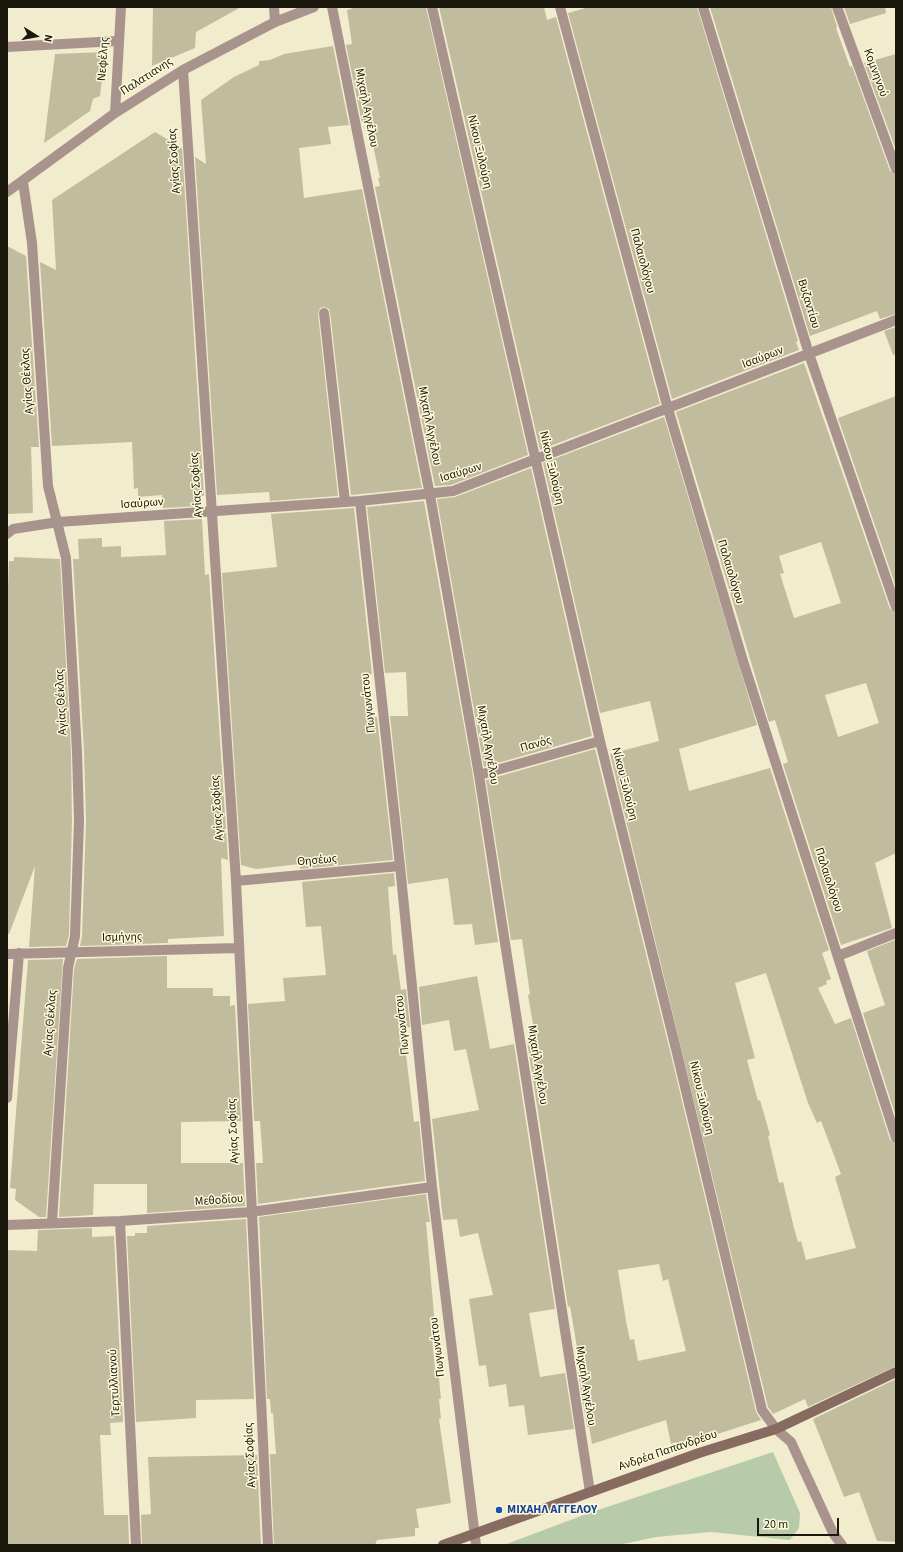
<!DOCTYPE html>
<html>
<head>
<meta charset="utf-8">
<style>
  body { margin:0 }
  #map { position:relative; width:903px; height:1552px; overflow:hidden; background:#f1eccd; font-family:"Source Sans 3",sans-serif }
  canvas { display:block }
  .frame { position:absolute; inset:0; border:8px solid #1a180d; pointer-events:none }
  .north { position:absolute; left:16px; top:16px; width:40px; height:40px; -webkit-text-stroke:3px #fef9da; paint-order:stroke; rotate:101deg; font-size:11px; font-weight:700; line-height:16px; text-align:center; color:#1a180d }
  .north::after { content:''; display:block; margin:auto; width:14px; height:18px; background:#1a180d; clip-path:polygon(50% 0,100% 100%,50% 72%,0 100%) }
  .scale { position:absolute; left:757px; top:1518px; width:82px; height:18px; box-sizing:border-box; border:2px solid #1a180d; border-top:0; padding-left:5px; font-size:12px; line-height:14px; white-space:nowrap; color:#1a180d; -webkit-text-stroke:3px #fef9da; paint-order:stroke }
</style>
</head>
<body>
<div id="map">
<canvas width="903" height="1552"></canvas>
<div class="frame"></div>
<div class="north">N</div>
<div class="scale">20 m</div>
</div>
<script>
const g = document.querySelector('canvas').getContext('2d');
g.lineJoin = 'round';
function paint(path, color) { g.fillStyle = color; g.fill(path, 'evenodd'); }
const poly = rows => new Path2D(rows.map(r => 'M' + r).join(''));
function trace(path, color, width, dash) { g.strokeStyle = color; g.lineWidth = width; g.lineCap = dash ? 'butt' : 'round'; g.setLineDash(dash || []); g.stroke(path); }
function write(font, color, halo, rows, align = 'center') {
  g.font = font + ' "Source Sans 3",sans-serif'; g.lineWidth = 3; g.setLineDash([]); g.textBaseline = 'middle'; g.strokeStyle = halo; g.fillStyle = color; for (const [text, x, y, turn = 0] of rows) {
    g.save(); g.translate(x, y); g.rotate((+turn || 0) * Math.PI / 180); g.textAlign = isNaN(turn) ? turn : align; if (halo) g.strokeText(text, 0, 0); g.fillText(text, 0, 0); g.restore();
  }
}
paint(poly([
  [773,1452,800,1513,799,1528,790,1540,711,1532,656,1537,618,1545,504,1545,589,1513]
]), '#b7cbaa');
paint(poly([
  [153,7,241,7,196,32,195,48,152,66],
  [357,7,426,7,528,455,451,485,435,486,375,187,380,186,378,178,380,178,368,122,362,123,346,45,352,44,347,10],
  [439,7,544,7,547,20,556,17,660,404,540,450],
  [589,7,697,7,798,341,796,342,799,350,672,399,568,13],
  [710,7,831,7,837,27,836,28,850,67,852,66,890,171,896,175,896,314,880,319,877,311,810,336],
  [844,7,885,7,886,13,850,24],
  [333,46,349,125,328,127,331,144,299,148,304,198,362,189,422,488,351,495,330,312,329,309,324,307,320,308,318,314,338,496,270,501,269,492,217,495,195,157,206,164,201,100,234,77,259,65,259,61,270,60,284,54],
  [105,52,100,96,93,99,90,111,44,143,55,54],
  [896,54,896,150,864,63],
  [155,132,182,148,204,496,201,496,201,506,163,508,162,495,138,497,138,488,134,489,132,442,52,446,40,262,56,270,52,200],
  [7,246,26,256,39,447,31,447,33,513,7,514],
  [896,327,896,354,893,355,884,331],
  [804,363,890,609,896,613,896,853,875,863,892,928,841,945,783,764,788,762,775,720,769,722,676,412],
  [821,542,841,603,794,618,780,574,784,573,779,556],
  [866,683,879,723,838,737,825,695],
  [896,396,896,587,838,418],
  [664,417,757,725,679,749,689,791,770,768,829,950,822,953,831,979,826,981,827,984,818,988,835,1024,851,1018,890,1140,896,1144,896,1366,808,1407,805,1399,773,1414,768,1407,610,754,659,741,650,701,600,713,543,463],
  [766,973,808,1103,817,1123,821,1121,841,1174,835,1177,856,1248,806,1260,801,1241,798,1242,794,1228,783,1182,779,1183,768,1136,770,1135,760,1100,758,1101,747,1060,755,1058,735,983],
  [531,468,592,736,484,767,437,499,455,497],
  [424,501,473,776,498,942,475,945,472,924,454,925,448,878,408,884,390,716,408,716,406,672,385,673,367,507],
  [354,508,372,674,363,675,367,717,377,717,393,860,300,869,300,864,256,869,241,865,222,573,277,567,271,514],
  [202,519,205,575,209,574,228,860,221,858,224,936,168,939,168,943,80,946,82,936,86,821,84,752,73,559,79,559,78,539,102,538,102,547,121,546,121,557,166,555,164,521],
  [14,557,60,559,71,752,72,821,69,935,66,946,29,947,35,866,9,934,7,934,7,616,9,561,14,561],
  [595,749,671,1055,756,1412,761,1420,677,1447,676,1442,671,1444,666,1420,592,1444,589,1427,587,1427,578,1372,581,1371,570,1306,568,1307,527,1041,530,1040,530,1037,535,1036,528,995,530,994,522,939,511,940,486,780],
  [659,1264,663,1281,668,1279,686,1351,638,1361,634,1339,630,1340,626,1321,618,1270],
  [394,873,395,886,388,887,393,955,396,954,401,990,406,989,410,1027,403,1029,414,1122,419,1121,425,1181,258,1204,256,1163,263,1163,260,1121,254,1121,248,1004,285,1001,283,978,326,975,321,926,306,927,302,882],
  [895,940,896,944,896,1117,863,1013,885,1005,867,951],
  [167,956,167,988,213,988,213,996,230,996,230,1006,235,1005,241,1121,181,1122,181,1163,243,1163,245,1206,147,1213,147,1184,94,1184,93,1215,59,1217,74,969,77,959],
  [63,959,46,1217,39,1217,15,1200,16,1189,10,1188,28,960],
  [477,976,490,1049,514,1044,555,1309,529,1313,540,1377,565,1373,574,1429,528,1435,524,1405,509,1407,506,1384,489,1387,486,1365,479,1366,469,1299,493,1295,478,1233,460,1237,457,1219,443,1220,432,1119,479,1110,466,1049,454,1051,449,1020,422,1025,419,987],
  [426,1194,430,1222,426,1222,435,1327,431,1328,435,1369,438,1369,441,1399,439,1399,441,1419,439,1419,451,1503,416,1509,419,1528,415,1528,415,1536,377,1540,375,1545,274,1545,270,1454,276,1454,273,1413,271,1413,270,1399,267,1399,259,1217],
  [246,1219,254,1399,196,1400,196,1418,136,1422,127,1236,135,1236,135,1233,147,1233,147,1226],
  [92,1228,92,1237,114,1236,123,1422,110,1423,111,1435,100,1435,104,1515,128,1515,129,1545,7,1545,7,1250,37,1251,38,1230],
  [896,1379,896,1542,877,1541,859,1492,844,1497,813,1419],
  [257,1455,261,1545,142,1545,141,1515,151,1514,148,1457]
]), '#c1bc9e');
trace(poly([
  [324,313,345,502]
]), '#a9948d', 10);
trace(poly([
  [274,7,275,22]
]), '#a9948d', 10);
trace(poly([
  [332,7,430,495,479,775,590,1492],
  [432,7,600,741,677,1053,762,1410,776,1429,791,1442,833,1533,842,1545],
  [560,7,668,409,743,661,896,1138],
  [703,7,809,354,896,607],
  [837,7,896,169],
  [7,47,118,41],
  [183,70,236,881,268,1545],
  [115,113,121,7],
  [23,182,32,243,48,486,66,558,77,752,79,821,75,936,68,968,52,1222],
  [7,192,115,113,183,70,275,22,314,7],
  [360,501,400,866,432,1187,476,1545],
  [7,534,13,529,58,522,360,501,453,491,896,320],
  [479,775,600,741],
  [236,881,400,866],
  [7,954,238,948],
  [838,956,896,933],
  [7,1098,19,953],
  [120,1221,136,1545],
  [7,1225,120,1221,251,1212,432,1187]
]), '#a9948d', 10);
trace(poly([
  [443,1545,699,1453,776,1429,896,1372]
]), '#886b60', 10);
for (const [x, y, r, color] of [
  [499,1510,4,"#1a4fb4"]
]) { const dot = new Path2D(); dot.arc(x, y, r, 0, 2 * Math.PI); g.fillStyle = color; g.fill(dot); trace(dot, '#fef9da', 1.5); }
write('12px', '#1a180d', '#fef9da', [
  ["Νεφέλης",104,59,-86],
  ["Κομνηνού",875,73,70],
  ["Παλατιανης",147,77,-33],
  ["Μιχαήλ Αγγέλου",366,108,79],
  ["Νίκου Ξυλούρη",479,152,77],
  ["Αγίας Σοφίας",175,161,-94],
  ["Παλαιολόγου",642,261,75],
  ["Βυζαντίου",808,304,73],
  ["Ισαύρων",763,358,-21],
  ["Αγίας Θέκλας",28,381,-94],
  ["Μιχαήλ Αγγέλου",429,426,79],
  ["Νίκου Ξυλούρη",551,468,77],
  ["Ισαύρων",461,473,-17],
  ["Αγίας Σοφίας",197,485,-94],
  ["Ισαύρων",142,504,-4],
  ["Παλαιολόγου",730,572,73],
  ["Αγίας Θέκλας",62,702,-93],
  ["Πωγωνάτου",369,703,-96],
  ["Μιχαήλ Αγγέλου",487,745,80],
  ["Πανός",536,745,-16],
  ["Νίκου Ξυλούρη",624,784,76],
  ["Αγίας Σοφίας",218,808,-94],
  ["Θησέως",317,861,-5],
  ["Παλαιολόγου",828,880,72],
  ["Ισμήνης",122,938,-1],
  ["Αγίας Θέκλας",51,1023,-86],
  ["Πωγωνάτου",403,1025,-96],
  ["Μιχαήλ Αγγέλου",537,1065,81],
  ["Νίκου Ξυλούρη",701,1098,77],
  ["Αγίας Σοφίας",234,1131,-93],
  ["Μεθοδίου",219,1201,-4],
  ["Πωγωνάτου",438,1347,-97],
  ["Τερτυλλιανού",115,1383,-93],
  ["Μιχαήλ Αγγέλου",585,1386,81],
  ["Ανδρέα Παπανδρέου",668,1451,-19],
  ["Αγίας Σοφίας",251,1455,-93]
]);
write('bold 12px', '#164399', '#fef9da', [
  ["ΜΙΧΑΗΛ ΑΓΓΕΛΟΥ",507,1510]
], 'left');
</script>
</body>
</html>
